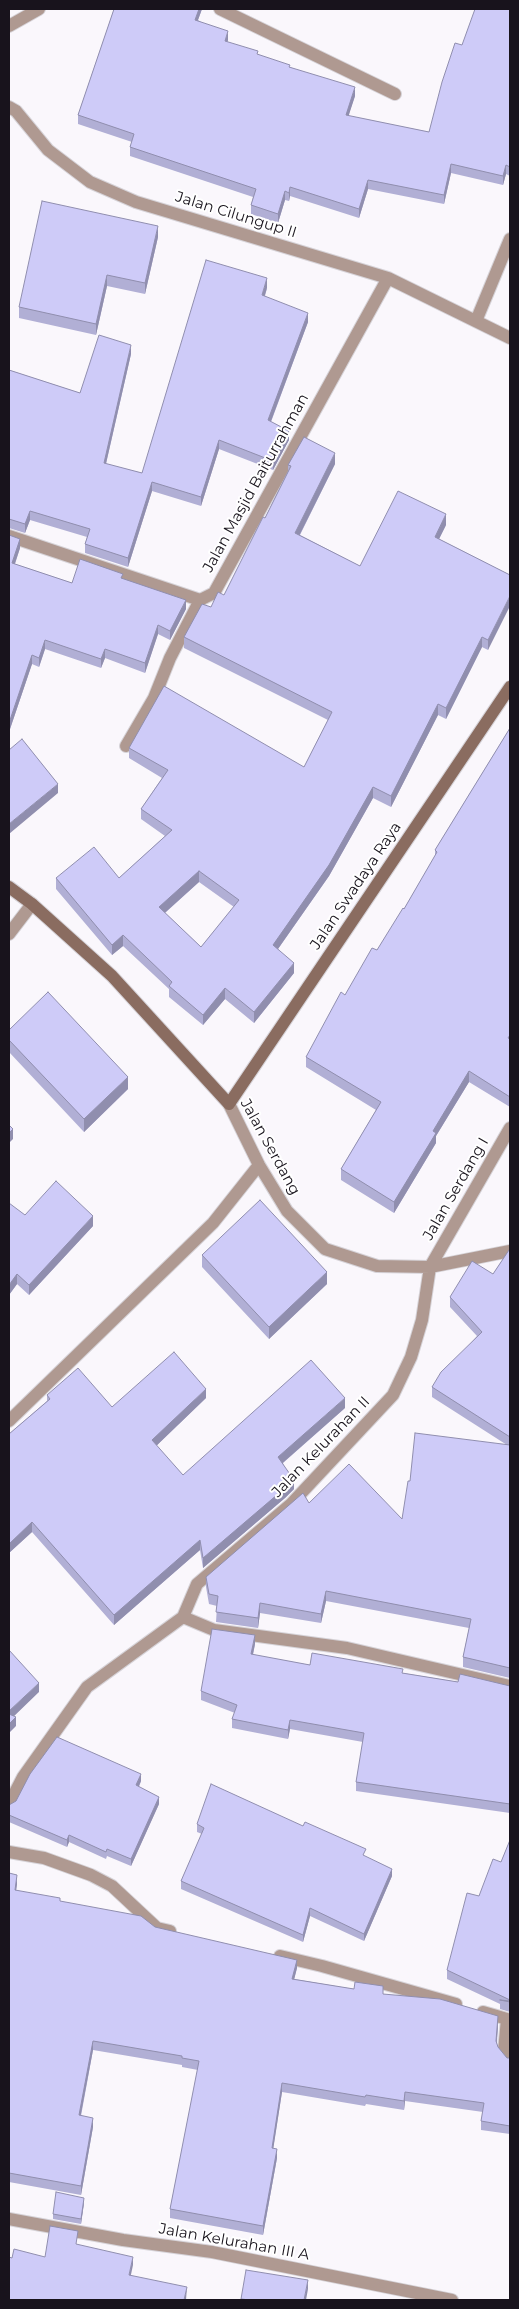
<!DOCTYPE html>
<html>
<head>
<meta charset="utf-8">
<style>
  body { margin:0 }
  #map { position:relative; width:519px; height:2309px; overflow:hidden; background:#faf7fc; font-family:Montserrat,sans-serif }
  canvas { display:block }
  .frame { position:absolute; inset:0; border:10px solid #18131c; pointer-events:none }
</style>
</head>
<body>
<div id="map">
<canvas width="519" height="2309"></canvas>
<div class="frame"></div>
</div>
<script>
const g = document.querySelector('canvas').getContext('2d');
g.lineJoin = 'round';
const poly = rows => new Path2D(rows.map(r => 'M' + r).join(''));
function trace(path, color, width, dash) { g.strokeStyle = color; g.lineWidth = width; g.lineCap = dash ? 'butt' : 'round'; g.setLineDash(dash || []); g.stroke(path); }
function paint(path, color) { g.fillStyle = color; g.fill(path, 'evenodd'); }
function write(font, color, halo, rows, align = 'center') {
  g.font = font + ' Montserrat,sans-serif'; g.lineWidth = 4; g.setLineDash([]); g.textBaseline = 'middle'; g.strokeStyle = halo; g.fillStyle = color; for (const [text, x, y, turn = 0] of rows) {
    g.save(); g.translate(x, y); g.rotate((+turn || 0) * Math.PI / 180); g.textAlign = isNaN(turn) ? turn : align; if (halo) g.strokeText(text, 0, 0); g.fillText(text, 0, 0); g.restore();
  }
}
const street = poly([
  [220,9,395,94],
  [9,26,39,9],
  [9,107,16,111,48,150,90,182,136,202,388,278,510,338],
  [476,321,510,239],
  [9,536,200,600,214,593,388,278],
  [126,746,154,698,170,658,200,600],
  [9,934,32,904],
  [229,1104,259,1165,287,1211,325,1249,377,1266,430,1267,510,1251],
  [9,1421,213,1223,259,1165],
  [183,1617,214,1630,347,1648,510,1686],
  [9,1804,23,1777,87,1687,183,1617,197,1584,291,1504,393,1395,411,1357,422,1320,430,1267,510,1128],
  [9,1852,44,1858,91,1875,112,1886,157,1928,170,1931],
  [280,1956,322,1966,456,2004],
  [483,2012,507,2019,504,2051,510,2059],
  [9,2219,123,2240,212,2252,452,2300]
]);
const secondary = poly([
  [9,887,32,904,112,976,229,1104,510,687]
]);
trace(street, '#d6d3d8', 14);
trace(secondary, '#d6d3d8', 14);
trace(street, '#af9991', 12);
trace(secondary, '#8a6c60', 12);
paint(poly([
  [114,9,202,9,198,20,228,40,227,42,258,55,290,67,355,96,348,116,429,132,462,45,510,9,510,176,506,174,503,185,451,173,444,204,368,189,359,218,290,196,289,201,285,200,278,223,251,214,251,205,253,197,130,156,130,147,132,142,78,124,78,115],
  [158,237,145,294,107,286,96,335,19,318,19,307],
  [267,288,265,296,308,322,271,422,289,440,273,470,219,449,201,506,152,491,128,567,85,553,85,544,87,537,30,520,25,533,9,528,9,370,80,393,131,354,106,464,142,473],
  [335,464,300,535,360,566,446,525,439,539,510,575,488,650,482,647,446,719,438,715,391,807,373,798,329,876,278,949,294,973,254,1023,225,999,203,1025,169,997,169,989,123,946,112,955,56,889,56,878,119,878,165,836,141,819,141,809,162,778,129,758,129,748,304,767,328,720,184,648,184,637,211,607,224,595,265,518,288,471,288,465],
  [199,882,234,907,201,947,165,913],
  [9,535,20,548,15,564,72,583,123,579,186,609,170,640,158,634,145,673,105,658,101,668,45,649,39,667,32,664,10,729,9,729],
  [510,728,510,1107,469,1082,436,1136,436,1143,394,1213,341,1180,341,1169,376,1110,306,1067,306,1057,345,995,377,950,404,909,435,856,435,850],
  [9,1030,128,1089,84,1132,9,1052],
  [25,1215,93,1226,29,1295,17,1284,9,1295],
  [510,1249,510,1678,463,1667,463,1657,469,1628,326,1601,321,1623,260,1613,258,1628,216,1622,217,1606,209,1604,206,1587,206,1577,309,1503,402,1519,410,1481,507,1445,432,1397,432,1387,477,1336,450,1307,450,1297,493,1274],
  [202,1255,327,1284,269,1339,202,1267],
  [47,1395,112,1407,206,1398,156,1446,183,1475,345,1408,283,1463,294,1489,285,1498,203,1568,200,1550,114,1625,32,1532,9,1553,9,1434,47,1401],
  [255,1644,253,1655,310,1665,403,1673,458,1682,510,1686,510,1813,356,1791,356,1782,363,1742,290,1729,288,1739,232,1728,232,1719,235,1713,201,1700,201,1691],
  [141,1781,139,1787,159,1804,131,1866,107,1856,106,1859,69,1842,67,1847,9,1822,9,1806],
  [197,1824,365,1857,392,1876,364,1941,310,1916,303,1942,181,1889,181,1881,202,1834,197,1832],
  [510,1840,510,2012,500,2009,500,2004,447,1979,447,1970,479,1896,501,1862],
  [9,1873,17,1884,16,1890,155,1927,297,1968,294,1979,383,1994,498,2025,497,2044,498,2047,507,2058,510,2058,510,2134,481,2130,481,2121,483,2112,405,2101,404,2110,366,2104,365,2106,282,2092,273,2149,277,2158,263,2235,170,2218,170,2209,198,2070,182,2067,182,2065,93,2050,81,2116,93,2127,81,2195,9,2182],
  [84,2203,81,2224,53,2219,53,2214]
]), '#b1afd5');
paint(poly([
  [199,9,202,9,195,28,195,20],
  [228,31,228,40,225,50,225,41],
  [355,87,355,96,346,124,346,115],
  [451,164,451,173,444,204,444,195],
  [506,165,506,174,503,185,503,176],
  [368,180,368,189,359,218,359,209],
  [290,187,290,196,289,201,289,193],
  [285,191,285,200,278,223,278,214],
  [158,226,158,237,145,294,145,283],
  [107,275,107,286,96,335,96,324],
  [267,278,267,288,262,304,262,295],
  [308,313,308,322,268,429,268,420],
  [131,345,131,354,104,472,104,463],
  [289,431,289,440,273,470,273,461],
  [219,440,219,449,201,506,201,497],
  [335,453,335,464,295,544,295,533],
  [152,482,152,491,128,567,128,558],
  [30,511,30,520,25,533,25,524],
  [446,514,446,525,435,547,435,537],
  [20,539,20,548,12,572,12,563],
  [510,596,510,606,488,650,488,640],
  [186,600,186,609,170,640,170,631],
  [158,625,158,634,145,673,145,663],
  [482,637,482,647,446,719,446,708],
  [45,640,45,649,39,667,39,658],
  [105,649,105,658,101,668,101,659],
  [32,655,32,664,10,729,10,720],
  [438,704,438,715,391,807,391,796],
  [58,784,58,793,9,834,9,824],
  [373,787,373,798,329,876,273,956,273,945],
  [199,871,199,882,159,918,159,907],
  [123,935,123,946,112,955,112,945],
  [294,963,294,973,254,1023,254,1012],
  [225,988,225,999,203,1025,203,1015],
  [469,1071,469,1082,436,1136,436,1143,394,1213,394,1202,433,1131],
  [128,1077,128,1089,84,1132,84,1119],
  [13,1129,13,1139,9,1143,9,1133],
  [93,1216,93,1226,29,1295,29,1285],
  [327,1272,327,1284,269,1339,269,1327],
  [17,1274,17,1284,9,1295,9,1285],
  [206,1389,206,1398,152,1450,152,1440],
  [345,1398,345,1408,278,1467,278,1457],
  [294,1480,294,1489,285,1498,203,1568,203,1558],
  [32,1522,32,1532,9,1553,9,1544],
  [200,1540,200,1550,114,1625,114,1615],
  [326,1591,326,1601,321,1623,321,1614],
  [260,1603,260,1613,258,1628,258,1618],
  [255,1635,255,1644,251,1663,251,1654],
  [39,1683,39,1692,9,1721,9,1711],
  [16,1717,16,1726,9,1733,9,1724],
  [290,1720,290,1729,288,1739,288,1730],
  [141,1774,141,1781,136,1792,136,1785],
  [159,1797,159,1804,131,1866,131,1859],
  [69,1835,69,1842,67,1847,67,1840],
  [392,1869,392,1876,364,1941,364,1934],
  [17,1875,17,1884,15,1899,15,1890],
  [310,1908,310,1916,303,1942,303,1935],
  [297,1960,297,1968,292,1988,292,1979],
  [498,2016,498,2025,496,2050,496,2041],
  [93,2041,93,2050,79,2124,79,2115],
  [282,2083,282,2092,272,2157,272,2148],
  [405,2092,405,2101,404,2110,404,2101],
  [93,2118,93,2127,81,2195,81,2186],
  [277,2149,277,2158,263,2235,263,2226],
  [84,2198,84,2203,81,2224,81,2219],
  [133,2257,133,2265,129,2284,129,2275],
  [308,2280,308,2289,306,2300,304,2300],
  [187,2287,186,2300,184,2300]
]), '#908eae');
const building = poly([
  [114,9,199,9,195,20,228,31,225,41,258,51,257,54,290,65,289,67,355,87,346,115,429,132,442,82,455,43,462,45,475,9,510,9,510,167,506,165,503,176,451,164,444,195,368,180,359,209,290,187,289,193,285,191,278,214,251,205,256,189,130,147,134,134,78,115,114,9],
  [42,201,158,226,145,283,107,275,96,324,19,307,42,201],
  [206,260,267,278,262,295,308,313,268,420,289,431,273,461,219,440,201,497,152,482,128,558,85,544,90,529,30,511,25,524,9,519,9,370,80,393,99,335,131,345,104,463,142,473,206,260],
  [304,437,335,453,295,533,360,566,398,491,446,514,435,537,510,575,510,596,488,640,482,637,446,708,438,704,391,796,373,787,329,865,273,945,294,963,254,1012,225,988,203,1015,169,986,172,982,123,935,112,945,56,878,94,847,119,878,172,830,141,809,168,770,129,748,164,686,304,767,332,712,184,637,202,604,211,607,218,592,224,595,263,517,265,518,291,466,288,465,304,437],
  [199,871,239,900,201,947,159,907,199,871],
  [9,535,20,539,12,563,72,583,80,559,123,574,121,578,186,600,170,631,158,625,145,663,105,649,101,659,45,640,39,658,32,655,10,720,9,720,9,535],
  [510,728,510,1035,508,1038,510,1039,510,1097,469,1071,433,1131,436,1133,394,1202,341,1169,381,1102,306,1057,341,992,345,995,372,948,377,950,403,908,404,909,437,852,435,850,510,728],
  [22,739,58,784,9,824,9,750,22,739],
  [48,992,128,1077,84,1119,9,1040,9,1030,48,992],
  [9,1125,13,1129,9,1133,9,1125],
  [56,1181,93,1216,29,1285,17,1274,9,1285,9,1203,25,1215,56,1181],
  [260,1200,327,1272,269,1327,202,1255,260,1200],
  [510,1249,510,1437,432,1387,441,1372,482,1332,450,1297,472,1261,493,1274,509,1250,510,1249],
  [174,1352,206,1389,152,1440,183,1475,311,1360,345,1398,278,1457,294,1480,285,1488,203,1558,200,1540,114,1615,32,1522,9,1544,9,1434,50,1399,47,1395,78,1368,112,1407,174,1352],
  [415,1433,510,1445,510,1668,463,1657,471,1619,326,1591,321,1614,260,1603,258,1618,216,1612,218,1596,209,1594,206,1577,303,1493,309,1503,349,1464,402,1519,408,1481,410,1481,415,1433],
  [212,1629,255,1635,251,1654,310,1665,312,1653,403,1669,402,1673,458,1682,460,1674,510,1686,510,1804,356,1782,364,1733,290,1720,288,1730,232,1719,237,1705,201,1691,212,1629],
  [9,1650,39,1683,9,1711,9,1650],
  [9,1714,16,1717,9,1724,9,1714],
  [57,1737,141,1774,136,1785,159,1797,131,1859,107,1849,106,1852,69,1835,67,1840,9,1815,9,1805,16,1801,30,1774,57,1737],
  [211,1784,303,1826,305,1822,366,1849,363,1855,392,1869,364,1934,310,1908,303,1935,181,1881,204,1828,197,1824,211,1784],
  [510,1840,510,2000,447,1970,467,1893,479,1896,493,1859,501,1862,510,1840],
  [9,1873,17,1875,15,1890,60,1898,60,1901,141,1916,155,1927,297,1960,292,1979,354,1989,355,1982,383,1986,383,1994,440,1999,498,2016,496,2041,498,2047,507,2058,510,2058,510,2126,481,2121,484,2103,405,2092,404,2101,366,2095,365,2097,282,2083,272,2148,277,2149,263,2226,170,2209,199,2061,182,2058,182,2056,93,2041,79,2115,93,2118,81,2186,9,2173,9,1873],
  [500,2000,510,2001,510,2003,510,2002,500,2000],
  [56,2192,84,2198,81,2219,53,2214,56,2192],
  [50,2226,78,2231,76,2244,133,2257,129,2275,187,2287,184,2300,9,2300,9,2257,12,2258,14,2249,45,2257,50,2226],
  [246,2270,308,2280,304,2300,250,2300,241,2299,246,2270]
]);
paint(building, '#cecbf8');
trace(building, '#908eae', 1);
write('15px', '#18131c', '#fff', [
  ["Jalan Cilungup II",236,215,17],
  ["Jalan Masjid Baiturrahman",256,483,-61],
  ["Jalan Swadaya Raya",356,886,-56],
  ["Jalan Serdang",270,1147,61],
  ["Jalan Serdang I",456,1189,-60],
  ["Jalan Kelurahan II",321,1447,-46],
  ["Jalan Kelurahan III A",234,2242,10]
]);
</script>
</body>
</html>
